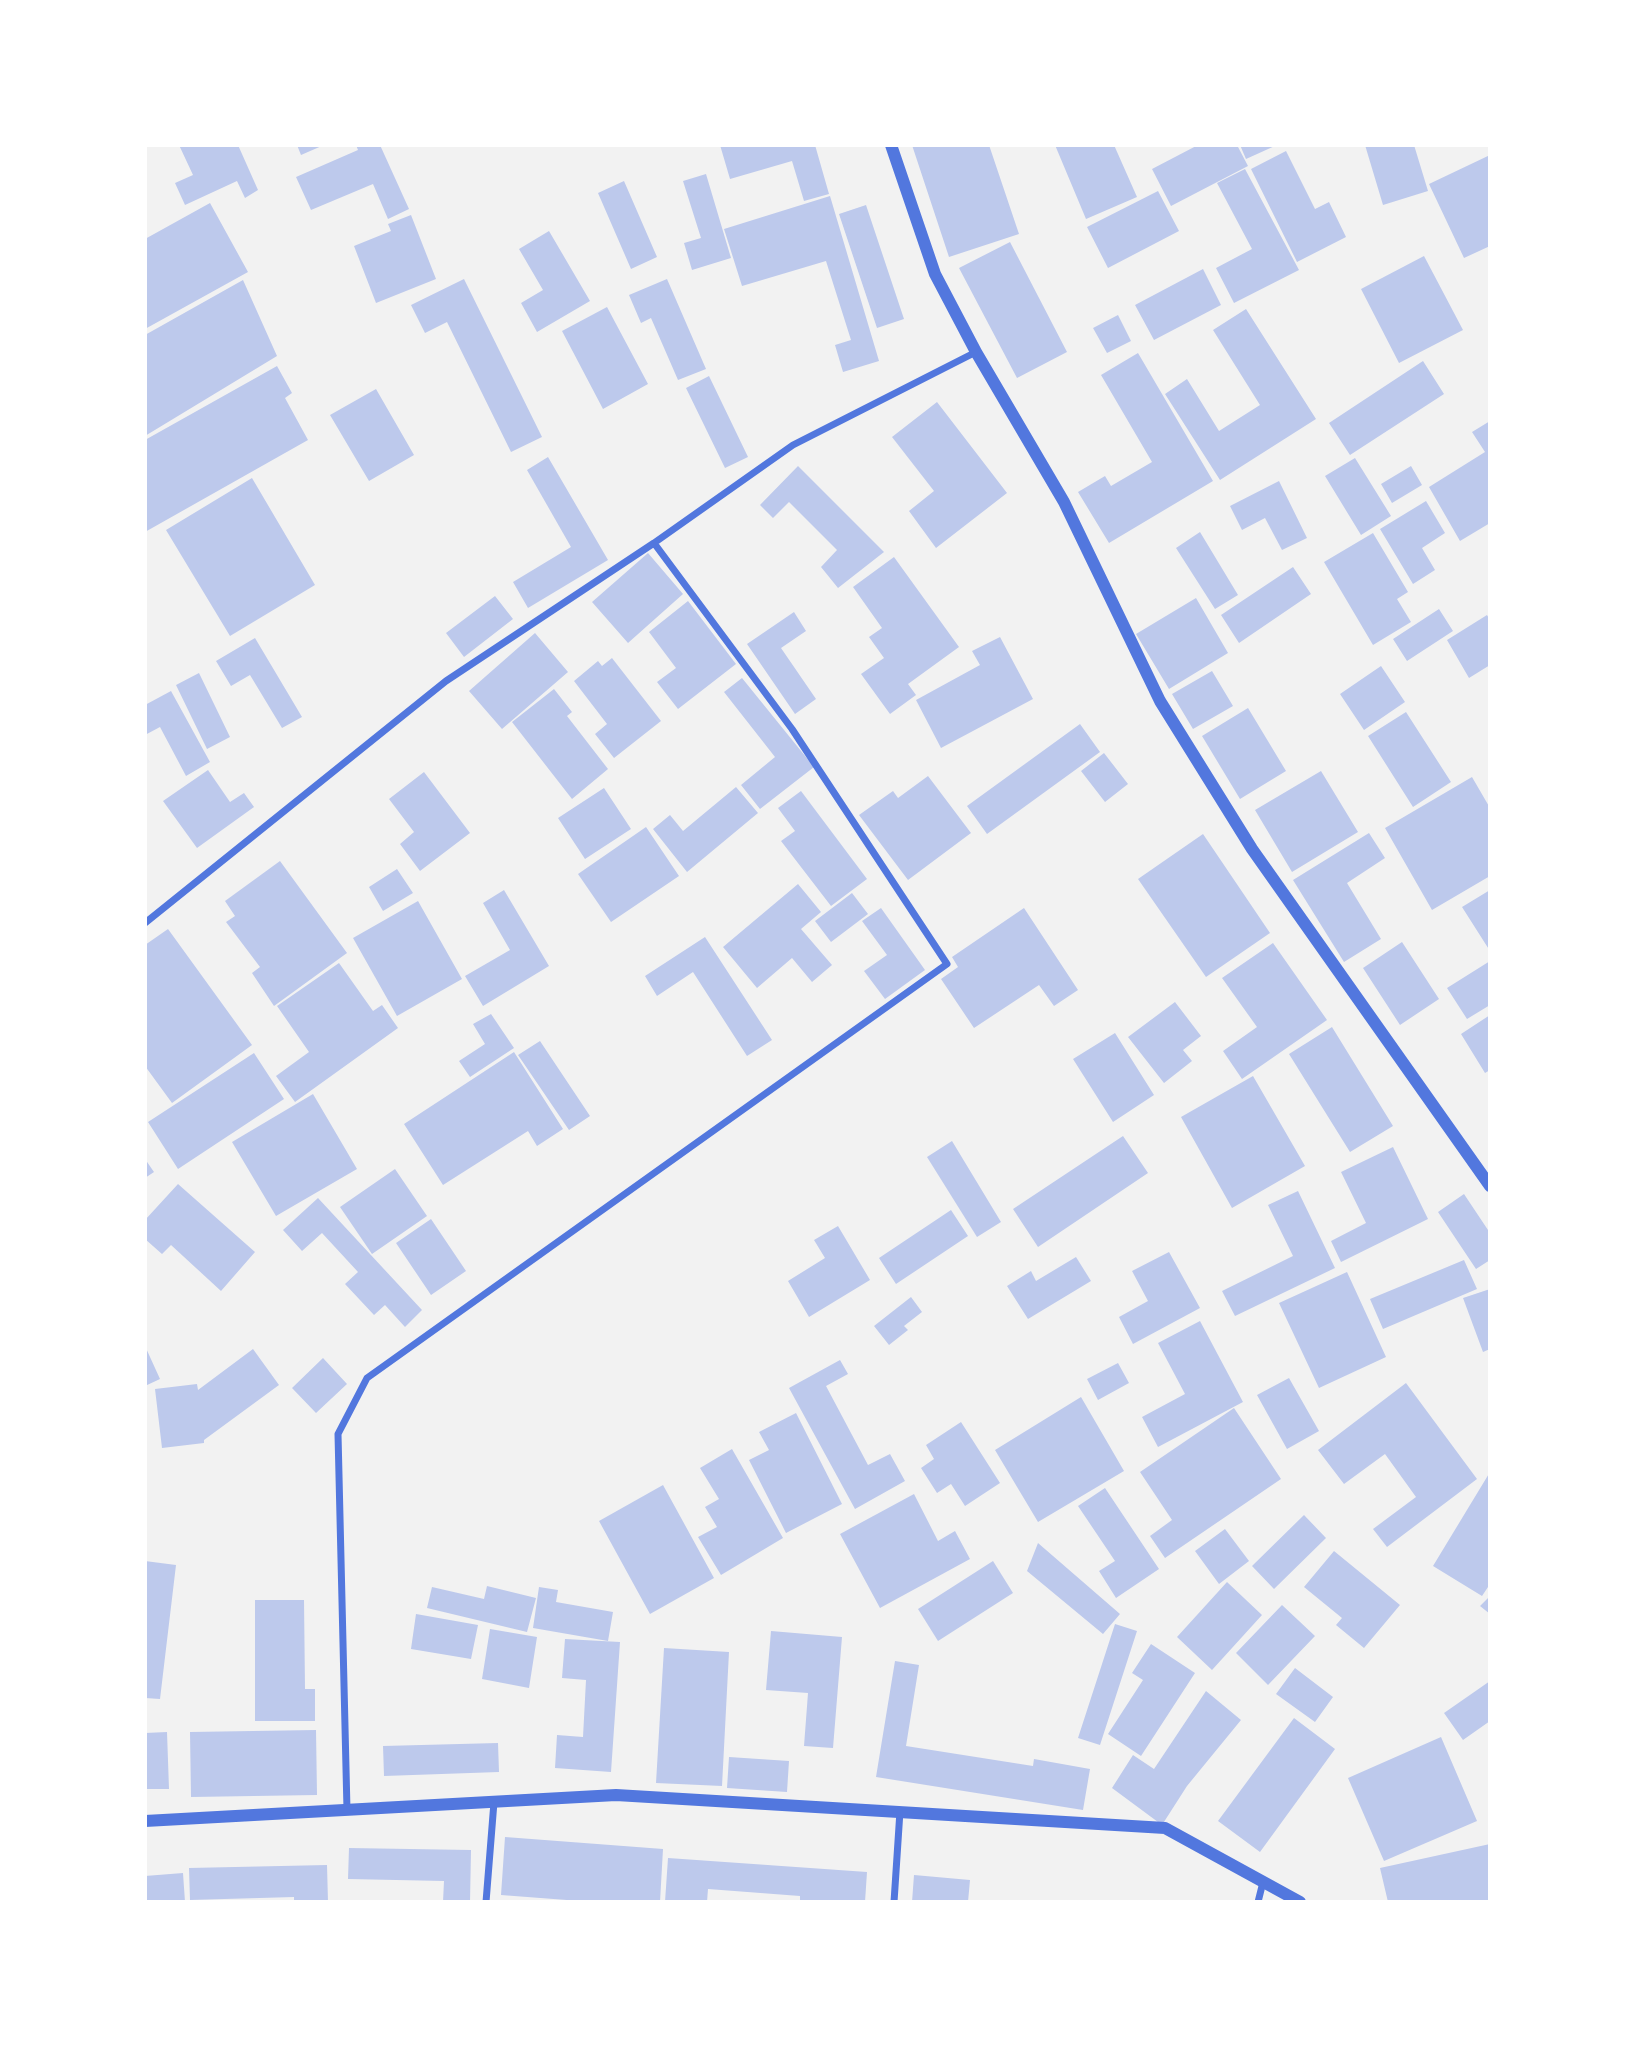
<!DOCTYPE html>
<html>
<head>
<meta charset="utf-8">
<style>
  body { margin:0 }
  #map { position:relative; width:1635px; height:2047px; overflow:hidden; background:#f2f2f2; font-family:Merriweather,serif }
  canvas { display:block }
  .frame { position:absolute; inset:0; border:147px solid #fff; pointer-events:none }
</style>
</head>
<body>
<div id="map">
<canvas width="1635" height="2047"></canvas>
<div class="frame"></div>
</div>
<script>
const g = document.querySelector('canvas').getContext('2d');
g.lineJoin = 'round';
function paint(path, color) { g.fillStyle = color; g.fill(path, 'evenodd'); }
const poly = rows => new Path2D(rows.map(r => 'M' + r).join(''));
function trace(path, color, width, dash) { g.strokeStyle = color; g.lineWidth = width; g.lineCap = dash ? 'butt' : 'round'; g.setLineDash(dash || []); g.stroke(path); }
paint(poly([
  [179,145,238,145,258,190,245,198,237,181,185,205,175,183,193,175],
  [297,145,324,145,301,155],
  [356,145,380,145,409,209,388,219,373,184,311,210,296,177,358,150],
  [720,145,815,145,829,194,804,201,792,161,730,179],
  [912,145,989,145,1019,234,949,257],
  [1055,145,1114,145,1137,197,1086,219],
  [1198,145,1237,145,1248,166,1171,206,1152,169],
  [1240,145,1277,145,1246,159],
  [1365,145,1414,145,1428,191,1383,205],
  [1286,151,1315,209,1329,202,1346,237,1297,262,1251,169],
  [1490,155,1490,246,1464,258,1429,184],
  [1245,169,1299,270,1234,303,1216,268,1252,249,1217,183],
  [706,174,731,258,692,270,684,243,701,238,683,181],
  [624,181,657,257,631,269,598,193],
  [1158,191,1179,231,1108,268,1087,227],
  [830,196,879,361,843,372,835,345,851,340,826,261,742,286,724,229],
  [210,203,248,272,145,329,145,239],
  [866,205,904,319,877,328,839,214],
  [411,215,436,279,376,303,354,246,391,231,388,224],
  [549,231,590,301,537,332,521,303,543,290,519,249],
  [1010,242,1067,352,1017,378,959,268],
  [1424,256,1463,330,1399,363,1361,289],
  [1203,269,1221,305,1154,340,1135,305],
  [464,279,542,437,511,452,447,322,425,333,411,305],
  [667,279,706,369,678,380,651,318,641,323,629,295],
  [243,280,277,356,145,436,145,335],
  [607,307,648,384,603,409,562,331],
  [1246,309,1316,419,1220,480,1165,394,1187,379,1219,431,1260,405,1213,330],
  [1118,315,1131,341,1107,353,1093,328],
  [1138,353,1213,481,1109,543,1078,492,1105,476,1111,486,1152,462,1101,375],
  [1423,361,1444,394,1350,455,1329,423],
  [277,366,292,393,285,398,308,440,145,532,145,440],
  [709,376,748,457,725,468,686,388],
  [376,389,414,455,369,481,330,415],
  [937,402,1007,493,936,548,909,511,934,491,892,437],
  [1490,421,1490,523,1460,541,1429,487,1485,452,1472,432],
  [548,457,608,560,528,608,513,582,571,547,527,470],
  [1355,458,1391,516,1361,535,1325,476],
  [798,466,884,552,838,588,821,567,837,550,789,502,773,518,760,505],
  [1411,466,1422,485,1392,503,1381,484],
  [252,478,315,585,230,636,166,530],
  [1279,481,1307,538,1282,550,1265,518,1242,530,1230,506],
  [1426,501,1445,533,1422,548,1435,570,1413,584,1380,529],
  [1200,532,1238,595,1215,609,1176,548],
  [1373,533,1408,592,1397,599,1411,622,1373,645,1324,562],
  [648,553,683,594,628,643,592,602],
  [894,557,959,647,908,684,916,695,890,714,861,674,884,658,869,637,882,628,853,587],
  [1293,567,1311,594,1239,643,1221,615],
  [495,596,513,619,464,657,446,633],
  [1196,598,1228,653,1169,689,1136,634],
  [688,601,736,664,678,709,657,682,676,668,649,632],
  [1439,609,1453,631,1407,661,1393,639],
  [794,612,806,631,781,648,816,699,795,714,747,644],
  [1487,615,1490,620,1490,665,1469,678,1447,640],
  [535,633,568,672,502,729,469,691],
  [1000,637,1033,699,941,748,916,700,980,665,972,651],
  [255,638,302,717,282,728,250,675,231,686,216,661],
  [612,658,661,721,614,758,595,734,607,724,574,681,598,661,602,666],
  [1381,666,1405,702,1364,730,1340,694],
  [1212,671,1233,706,1193,729,1172,694],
  [199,673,230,737,207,749,176,685],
  [742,678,814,767,760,809,741,785,775,757,724,692],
  [554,689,572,712,567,716,608,769,572,799,512,722],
  [171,691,210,762,186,776,160,727,145,735,145,705],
  [1248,708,1286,771,1240,799,1202,736],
  [1406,712,1451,782,1413,807,1368,736],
  [1080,724,1100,752,987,834,967,806],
  [1104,753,1128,784,1105,802,1081,771],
  [208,770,230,802,244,793,254,807,197,848,163,801],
  [1321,771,1358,832,1292,872,1255,810],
  [424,772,470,833,420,871,400,844,414,832,389,799],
  [928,776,971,833,908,880,859,815,893,791,898,798],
  [1472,777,1490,808,1490,876,1432,910,1385,828],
  [736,787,758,813,687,872,653,829,670,815,683,831],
  [604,788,631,829,585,859,558,818],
  [801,791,867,879,831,906,781,841,795,831,778,808],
  [646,827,679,876,611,922,578,874],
  [1369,833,1385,858,1347,883,1381,939,1344,962,1293,880],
  [1203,834,1270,933,1206,977,1138,879],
  [280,861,347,953,274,1006,252,973,260,967,226,922,235,916,225,901],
  [397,869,413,893,383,911,369,887],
  [798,884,821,912,801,929,832,965,812,982,792,958,757,988,723,947],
  [504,890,549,966,483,1006,465,976,510,950,483,903],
  [1490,890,1490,951,1462,907],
  [852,893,868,914,831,942,815,921],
  [418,901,462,979,397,1016,353,938],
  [881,908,925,970,885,999,864,971,887,955,862,921],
  [1024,908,1078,990,1054,1006,1039,985,974,1028,941,979,958,967,952,957],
  [168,929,252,1045,172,1103,145,1066,145,945],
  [705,937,772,1040,747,1056,693,972,657,996,645,976],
  [1402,942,1439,999,1400,1025,1363,968],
  [1273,943,1327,1020,1242,1079,1223,1051,1257,1027,1222,978],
  [1490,961,1490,1005,1467,1019,1447,988],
  [339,963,373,1011,382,1005,398,1028,295,1102,276,1076,309,1052,277,1006],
  [1175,1002,1201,1036,1183,1050,1192,1061,1164,1083,1128,1037],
  [491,1014,514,1048,470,1077,459,1061,485,1044,473,1024],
  [1490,1015,1490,1070,1485,1073,1461,1034],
  [1332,1027,1393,1126,1350,1152,1289,1054],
  [1115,1033,1154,1095,1113,1122,1073,1059],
  [540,1041,590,1116,569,1130,518,1055],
  [514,1052,563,1129,537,1146,528,1131,443,1185,404,1124],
  [254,1053,284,1099,178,1169,148,1122],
  [1253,1076,1305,1166,1232,1208,1181,1117],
  [313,1094,357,1169,276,1216,232,1142],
  [1123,1136,1148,1173,1038,1247,1013,1209],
  [952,1141,1001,1222,977,1237,927,1157],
  [1393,1147,1428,1219,1341,1262,1331,1241,1366,1223,1341,1172],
  [145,1159,154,1172,145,1178],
  [395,1169,427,1216,372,1254,340,1207],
  [178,1184,255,1252,221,1291,171,1245,162,1254,145,1239,145,1220],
  [1298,1191,1335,1268,1235,1316,1222,1291,1293,1256,1268,1205],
  [1464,1194,1490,1233,1490,1260,1476,1269,1438,1212],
  [318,1198,422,1310,405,1327,385,1305,374,1315,345,1284,358,1272,322,1233,302,1251,283,1230],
  [951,1210,968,1236,896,1284,879,1258],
  [431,1219,466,1271,431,1295,396,1243],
  [838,1226,870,1280,809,1317,788,1281,825,1258,814,1240],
  [1169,1252,1200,1308,1133,1344,1119,1317,1148,1301,1132,1271],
  [1076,1257,1091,1281,1028,1319,1007,1286,1031,1271,1036,1281],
  [1464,1260,1477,1289,1383,1329,1370,1299],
  [1347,1272,1386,1357,1319,1388,1279,1303],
  [1490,1289,1490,1349,1483,1352,1463,1298],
  [911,1297,922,1312,904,1326,908,1330,889,1345,874,1326],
  [1200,1321,1243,1402,1158,1447,1142,1417,1185,1394,1158,1343],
  [145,1346,160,1379,145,1386],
  [253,1349,279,1385,204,1440,204,1443,162,1448,155,1389,197,1384,198,1390],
  [323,1358,347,1384,316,1413,292,1388],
  [840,1360,848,1374,826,1386,868,1465,890,1454,905,1481,855,1509,789,1388],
  [1118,1363,1129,1383,1098,1400,1087,1379],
  [1289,1378,1319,1431,1287,1449,1257,1395],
  [1406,1383,1477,1479,1387,1547,1373,1529,1416,1497,1385,1454,1344,1484,1318,1450],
  [1081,1397,1124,1471,1038,1522,995,1450],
  [1234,1408,1281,1479,1165,1558,1150,1536,1172,1520,1140,1472],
  [796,1413,842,1504,786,1533,749,1460,769,1450,759,1432],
  [961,1422,1000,1483,965,1506,951,1484,937,1493,921,1468,934,1459,926,1445],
  [732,1449,783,1538,721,1575,698,1537,717,1527,705,1507,719,1499,700,1468],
  [1490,1472,1490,1584,1482,1596,1433,1566],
  [663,1485,714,1578,650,1614,599,1521],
  [1105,1488,1159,1569,1116,1598,1099,1571,1115,1561,1078,1506],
  [914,1494,938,1541,955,1531,970,1559,880,1608,840,1534],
  [1304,1515,1326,1538,1274,1589,1252,1566],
  [1225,1529,1249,1561,1219,1584,1195,1551],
  [1038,1543,1120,1614,1103,1634,1027,1571],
  [1334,1551,1400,1605,1364,1648,1336,1625,1342,1618,1304,1587],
  [145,1561,176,1565,160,1699,145,1698],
  [993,1561,1013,1593,938,1641,918,1609],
  [1227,1582,1262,1615,1212,1670,1177,1637],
  [487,1586,536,1598,527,1632,427,1608,432,1587,484,1599],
  [539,1587,558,1590,556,1602,613,1612,608,1641,533,1628],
  [1490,1596,1490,1614,1480,1606],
  [255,1600,304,1600,305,1689,315,1689,315,1721,255,1721],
  [1282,1605,1315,1636,1268,1685,1236,1653],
  [416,1614,478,1625,471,1659,411,1649],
  [1115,1624,1137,1631,1100,1745,1078,1738],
  [490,1629,537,1637,529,1688,482,1679],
  [771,1631,842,1637,833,1748,804,1746,808,1693,766,1690],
  [565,1639,620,1642,611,1772,555,1768,557,1735,583,1737,586,1680,562,1678],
  [1151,1644,1195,1673,1141,1756,1108,1734,1143,1680,1132,1673],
  [664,1648,729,1652,722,1786,656,1783],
  [895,1661,919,1665,906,1746,1033,1766,1034,1759,1090,1769,1083,1810,876,1777],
  [1295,1668,1333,1697,1315,1722,1276,1694],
  [1490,1681,1490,1721,1463,1740,1444,1713],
  [1206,1691,1241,1720,1187,1786,1162,1825,1112,1788,1133,1755,1154,1769],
  [1294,1718,1335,1749,1260,1852,1218,1821],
  [316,1730,317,1795,191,1797,190,1732],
  [167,1732,169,1789,145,1789,145,1733],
  [1441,1737,1477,1821,1384,1861,1348,1778],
  [498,1743,499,1772,384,1776,383,1746],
  [729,1757,789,1761,787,1792,727,1788],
  [505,1837,663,1849,660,1902,593,1902,501,1895],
  [1490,1844,1490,1902,1388,1902,1380,1868],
  [349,1848,471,1850,470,1902,443,1902,444,1881,348,1879],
  [668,1858,867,1872,865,1902,800,1902,800,1896,708,1889,707,1902,665,1902],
  [327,1865,328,1902,294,1902,294,1897,190,1900,189,1868],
  [183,1873,185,1902,145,1902,145,1876],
  [914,1875,970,1880,968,1902,912,1902]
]), '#bdc9ec');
trace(poly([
  [145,923,446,681,654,543,793,445,976,352],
  [347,1810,338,1434,367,1378,947,964,792,729,654,543],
  [486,1902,494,1802],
  [894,1902,900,1811],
  [1258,1902,1263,1882]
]), '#5277de', 7);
trace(poly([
  [891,145,935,274,976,352,1064,502,1160,701,1252,849,1490,1186],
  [145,1821,616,1795,1165,1828,1300,1902]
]), '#5277de', 12);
</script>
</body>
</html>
